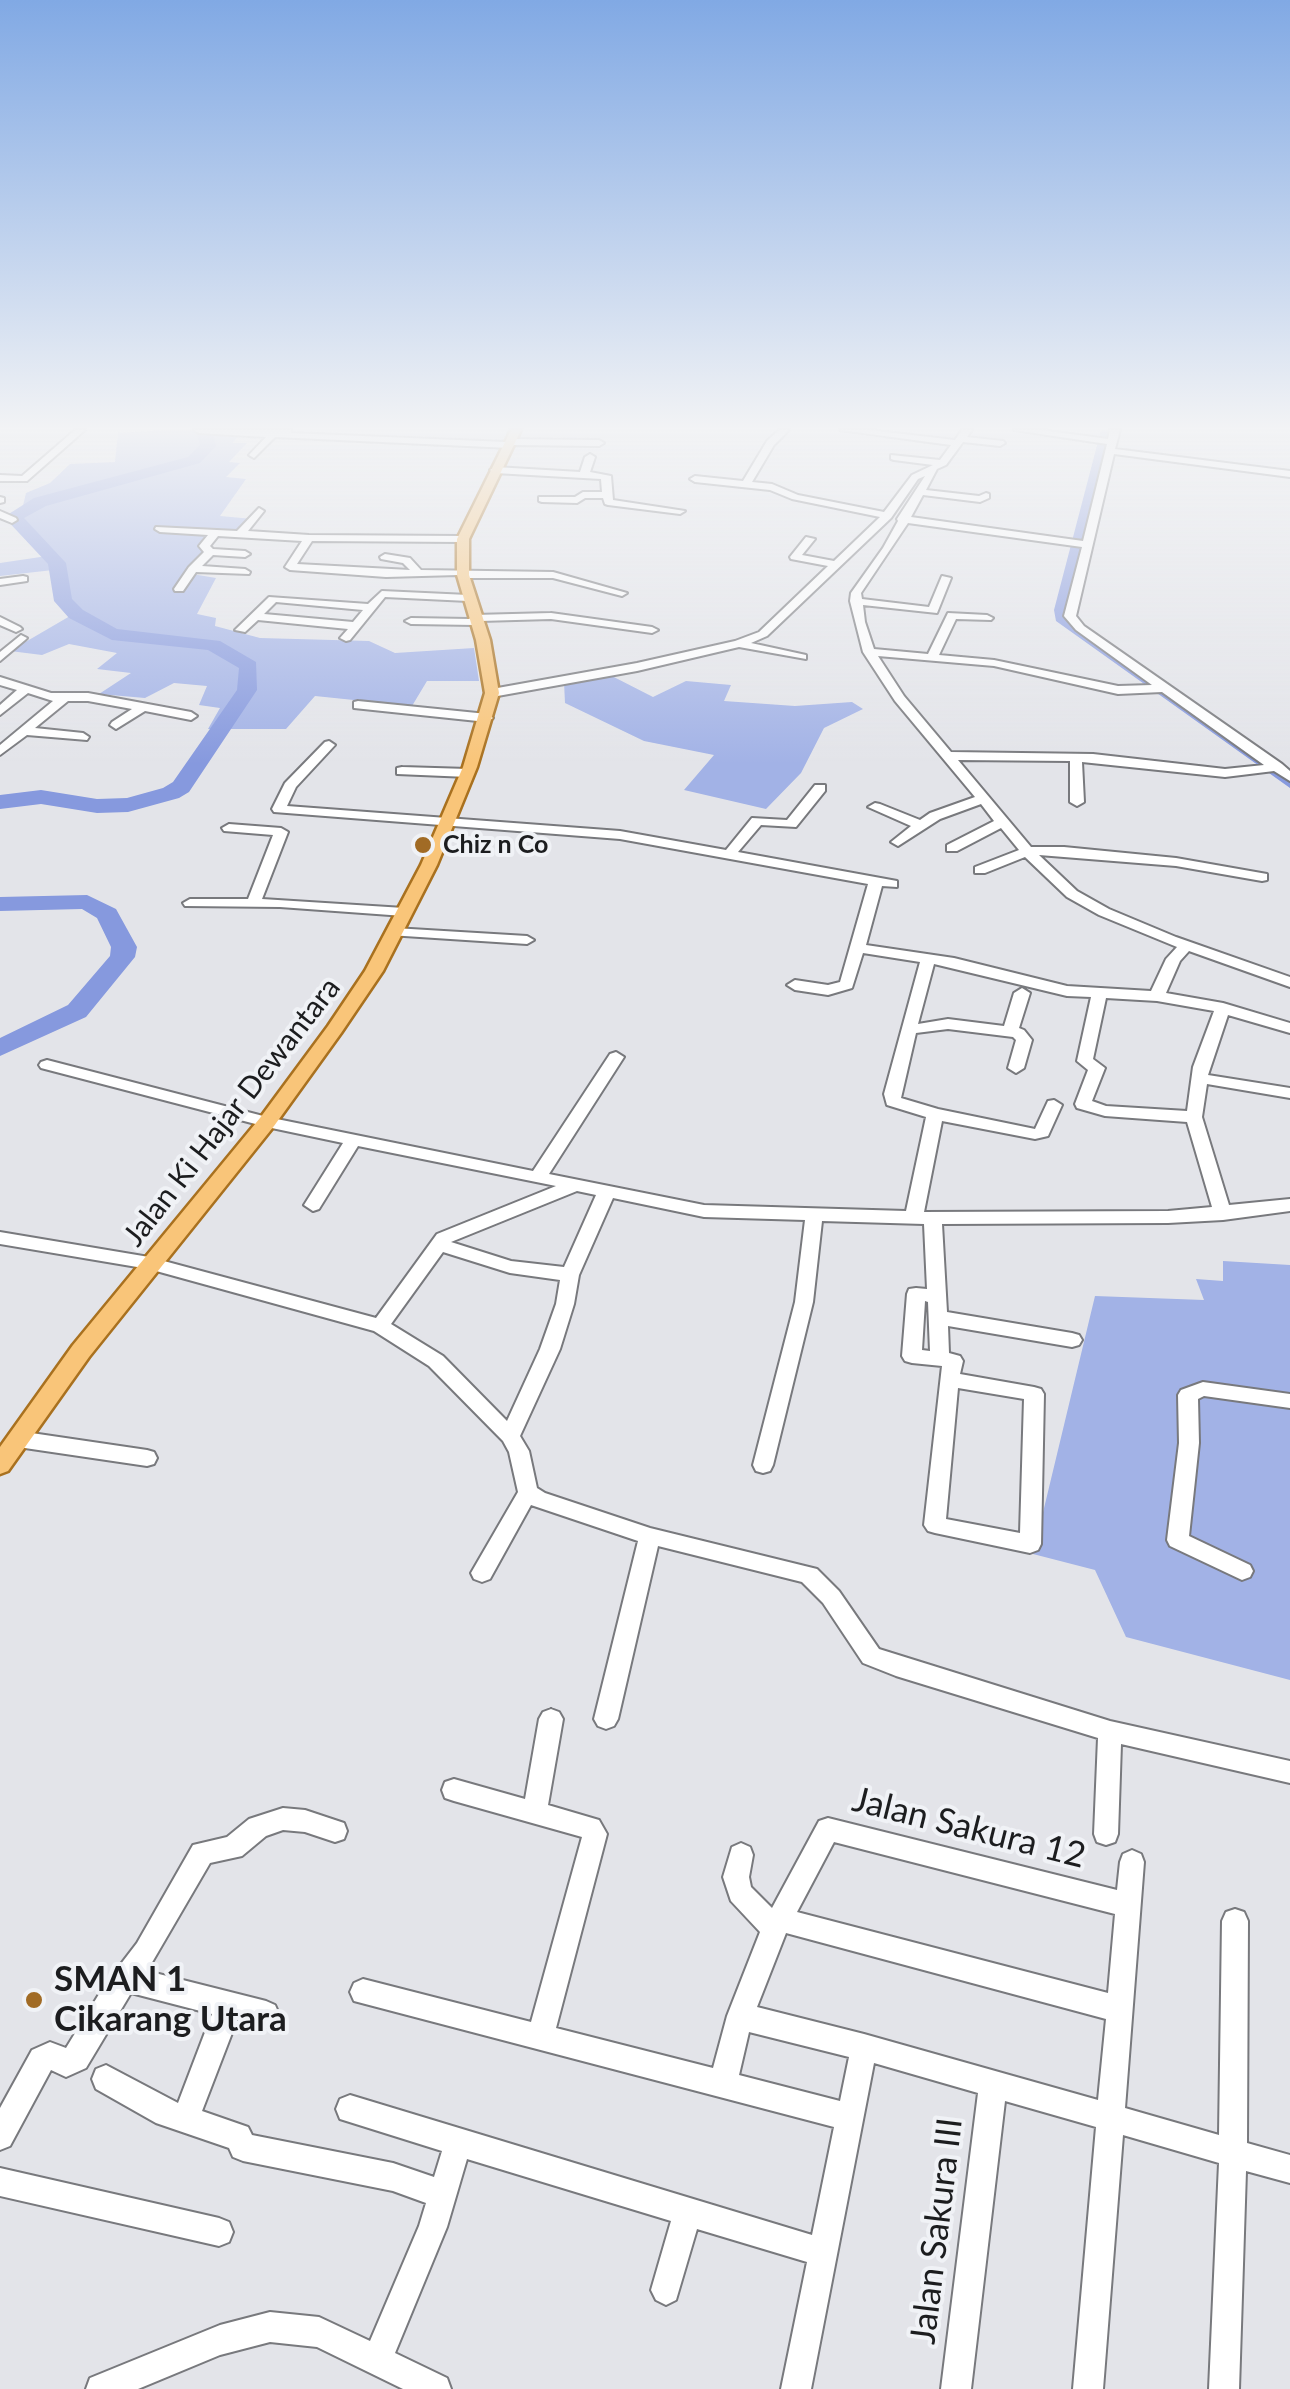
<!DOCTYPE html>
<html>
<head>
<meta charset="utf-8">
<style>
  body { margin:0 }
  canvas { display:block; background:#e3e4e9 }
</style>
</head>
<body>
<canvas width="1290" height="2389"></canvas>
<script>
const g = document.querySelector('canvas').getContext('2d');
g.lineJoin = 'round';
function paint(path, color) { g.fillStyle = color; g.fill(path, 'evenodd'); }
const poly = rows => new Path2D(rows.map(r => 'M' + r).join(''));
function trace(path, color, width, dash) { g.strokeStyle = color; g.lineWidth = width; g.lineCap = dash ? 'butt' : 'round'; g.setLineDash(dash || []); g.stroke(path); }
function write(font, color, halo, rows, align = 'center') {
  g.font = font + ' Lato,sans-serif'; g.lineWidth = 8; g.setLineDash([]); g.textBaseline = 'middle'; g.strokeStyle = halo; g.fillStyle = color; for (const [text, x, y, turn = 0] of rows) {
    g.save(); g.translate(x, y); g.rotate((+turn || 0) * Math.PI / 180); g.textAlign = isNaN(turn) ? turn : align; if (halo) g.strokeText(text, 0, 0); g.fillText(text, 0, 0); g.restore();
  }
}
paint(poly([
  [165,430,225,430,242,433,232,443,247,443,229,462,240,463,226,477,246,479,220,516,253,519,240,533,220,533,192,574,216,578,197,614,216,618,215,626,260,638,369,641,395,653,474,648,479,681,427,681,412,706,315,696,286,729,208,729,220,708,199,705,207,686,174,683,145,698,99,694,131,673,97,669,117,653,69,644,42,655,10,651,70,616,58,583,62,569,0,576,0,563,54,555,18,527,26,493,50,483,70,464,115,462,118,433],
  [606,673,653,697,686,681,731,685,724,701,795,706,852,702,863,709,824,728,801,773,766,809,684,790,714,755,644,741,565,703,564,682],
  [1223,1261,1290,1265,1290,1680,1126,1637,1095,1570,1033,1554,1095,1296,1204,1300,1196,1279,1223,1281]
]), '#a2b2e6');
paint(poly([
  [1101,430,1111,430,1066,610,1067,620,1290,778,1290,788,1056,621,1054,610,1101,430]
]), '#8699de');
paint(poly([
  [196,430,212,430,216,446,200,463,46,506,24,518,66,563,72,599,83,610,117,629,220,641,256,662,257,690,189,792,179,798,128,812,97,813,41,804,0,809,0,795,41,790,97,799,127,798,163,788,173,782,237,690,239,668,208,650,112,640,69,618,54,601,48,564,4,517,34,498,188,457,200,445,196,430],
  [87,895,116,909,137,947,135,957,86,1017,0,1056,0,1038,68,1005,110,956,111,947,97,918,82,909,0,911,0,897,87,895]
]), '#8699de');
const minor = poly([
  [75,430,85,430,27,481,0,481,0,475,22,476,75,430],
  [194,430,291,430,291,433,506,442,511,439,599,440,604,443,599,446,514,445,510,448,275,437,254,458,249,455,266,437,199,433,194,430],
  [779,430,789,430,774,445,752,482,772,484,798,495,884,512,912,475,933,465,894,460,891,459,891,455,940,460,951,445,840,430,869,430,955,440,962,430,972,430,967,437,1003,441,1005,443,1000,446,963,442,946,465,937,469,926,490,979,496,986,493,989,494,989,498,980,502,923,495,911,517,1083,541,1107,444,1014,430,1041,430,1108,439,1110,430,1120,430,1115,449,1290,471,1290,477,1114,454,1076,616,1084,626,1282,764,1290,771,1290,781,1274,771,1225,777,1082,762,1084,802,1077,806,1070,802,1070,761,958,760,1031,847,1064,847,1176,858,1267,874,1267,880,1262,881,1176,866,1039,855,1077,891,1109,909,1176,937,1290,977,1290,987,1189,951,1180,961,1166,993,1223,1003,1290,1023,1290,1033,1228,1015,1208,1075,1290,1088,1290,1098,1207,1084,1202,1117,1229,1205,1290,1199,1290,1211,1223,1220,1168,1223,942,1224,947,1312,1072,1333,1079,1335,1082,1340,1079,1345,1072,1347,948,1326,949,1353,960,1356,963,1361,960,1374,1034,1387,1041,1389,1044,1394,1041,1544,1038,1550,1030,1553,935,1533,928,1531,924,1525,942,1366,912,1363,905,1361,902,1356,907,1294,909,1289,916,1288,927,1289,924,1224,822,1221,813,1302,773,1465,770,1471,763,1473,756,1471,753,1465,795,1302,805,1220,704,1217,613,1198,579,1275,574,1304,560,1349,520,1436,529,1451,537,1488,545,1493,650,1528,817,1569,839,1591,879,1649,1110,1721,1290,1761,1290,1783,1121,1744,1118,1834,1115,1842,1106,1845,1097,1842,1094,1834,1098,1738,896,1676,863,1663,823,1603,802,1582,658,1546,618,1719,614,1726,606,1729,598,1726,594,1719,638,1541,531,1505,490,1579,482,1582,474,1579,471,1573,518,1492,509,1452,503,1441,429,1366,374,1331,149,1269,0,1244,0,1232,149,1257,376,1318,437,1234,556,1186,358,1146,319,1209,313,1211,304,1205,343,1143,267,1127,41,1068,39,1065,41,1062,47,1060,267,1117,533,1171,610,1054,616,1052,624,1057,549,1174,704,1205,906,1211,926,1117,887,1105,884,1094,920,962,863,953,852,988,828,995,795,990,787,985,795,980,828,985,840,982,868,884,620,839,274,812,272,809,285,783,325,742,329,741,335,745,296,787,287,806,620,831,726,850,752,818,787,820,815,785,825,785,825,791,796,827,761,825,738,852,897,881,897,887,882,886,866,945,954,958,1067,986,1151,991,1166,959,1177,947,1099,915,1067,897,1025,857,985,873,975,873,975,867,1019,850,1001,828,957,851,947,851,947,845,994,821,981,804,940,819,898,846,891,842,911,826,868,807,875,803,880,804,920,820,930,813,975,797,895,701,863,652,850,601,851,593,883,548,898,521,897,519,925,476,918,479,891,518,767,636,751,643,806,655,806,659,739,647,637,671,492,697,486,693,492,689,637,663,735,641,759,632,828,566,791,559,790,557,806,537,815,539,802,555,834,561,880,517,792,499,770,490,695,482,690,479,695,476,743,481,767,441,779,430],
  [908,523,1082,547,1064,616,1076,630,1152,685,1118,686,994,660,939,655,956,619,991,620,993,618,987,615,948,613,928,654,874,649,865,622,863,605,937,613,951,578,942,576,929,607,862,599,861,593,908,523],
  [878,656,994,666,1118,694,1162,692,1264,765,1225,769,1093,754,951,752,904,696,878,656],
  [934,964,1067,996,1091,997,1077,1061,1088,1070,1075,1104,1077,1108,1105,1116,1187,1122,1212,1207,1168,1211,924,1212,942,1121,1035,1139,1048,1136,1062,1105,1054,1100,1048,1101,1035,1129,938,1109,901,1098,916,1033,948,1029,1013,1037,1016,1040,1008,1068,1016,1073,1024,1068,1032,1040,1024,1030,1019,1028,1030,993,1022,988,1014,993,1004,1026,948,1019,918,1024,934,964],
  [1106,998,1157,1001,1214,1011,1193,1067,1187,1111,1106,1106,1092,1101,1105,1068,1093,1059,1106,998],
  [577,1191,596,1195,564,1267,511,1261,451,1242,577,1191],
  [443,1252,510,1273,560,1280,556,1304,540,1349,507,1421,443,1356,391,1324,443,1252],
  [925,1301,928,1302,930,1351,922,1350,925,1301],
  [958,1388,1024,1399,1020,1533,946,1519,958,1388],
  [590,454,595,457,590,472,611,476,613,500,685,511,680,514,608,505,605,504,603,498,585,498,577,503,542,502,539,501,539,497,575,497,583,492,602,492,601,479,495,473,490,470,495,467,580,472,585,457,590,454],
  [0,497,4,498,4,502,0,503,0,497],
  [259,508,264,511,248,531,309,535,463,536,468,539,463,542,312,541,297,564,410,570,403,563,381,559,380,557,385,554,410,558,421,570,553,572,627,593,622,596,553,578,463,578,458,575,386,577,290,570,285,567,302,541,218,536,210,546,213,549,245,551,250,554,245,557,213,555,202,566,245,569,250,572,249,574,196,572,183,591,175,591,174,589,189,567,204,552,199,546,208,535,160,532,155,529,156,527,237,531,259,508],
  [0,511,16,518,17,520,12,523,0,518,0,511],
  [23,576,27,577,27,581,0,585,0,579,23,576],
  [382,591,468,595,473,598,468,601,385,597,350,640,346,641,340,638,348,629,258,620,245,632,235,630,269,597,368,604,382,591],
  [276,602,363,610,353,622,264,614,276,602],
  [551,613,652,627,658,630,652,633,551,619,480,621,475,625,411,624,405,621,411,618,469,619,474,615,551,613],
  [0,617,20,627,22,629,16,632,0,625,0,617],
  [21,635,27,638,25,640,0,661,0,652,21,635],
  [0,677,51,693,88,693,191,712,197,716,191,720,145,711,116,729,110,725,112,722,132,709,88,701,68,701,35,728,83,733,89,737,87,740,27,735,0,755,0,745,53,701,28,693,0,715,0,705,17,690,0,685,0,677],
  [358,701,487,714,493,718,487,722,354,708,354,702,358,701],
  [402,767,468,769,474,773,468,777,397,774,397,768,402,767],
  [229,824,281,828,288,832,262,899,404,908,411,912,404,916,280,907,185,906,183,903,190,899,248,899,273,835,224,831,222,828,229,824],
  [394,928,527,936,534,940,527,944,389,935,387,932,394,928],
  [1203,1382,1290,1394,1290,1408,1204,1396,1198,1399,1199,1443,1189,1536,1250,1565,1253,1571,1250,1577,1242,1580,1170,1546,1167,1540,1179,1443,1178,1395,1181,1390,1203,1382],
  [18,1431,147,1450,154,1452,157,1458,154,1464,147,1466,18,1447,11,1444,8,1439,11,1434,18,1431],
  [551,1709,559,1712,563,1719,548,1805,599,1820,607,1834,556,2028,713,2068,727,2016,760,1932,731,1901,723,1877,732,1847,741,1843,750,1847,753,1855,749,1877,751,1887,772,1908,819,1821,828,1818,1117,1890,1120,1862,1123,1854,1132,1850,1141,1854,1144,1862,1125,2108,1219,2135,1222,1921,1226,1912,1235,1909,1244,1912,1248,1921,1247,2143,1290,2155,1290,2183,1246,2171,1239,2389,1209,2389,1219,2163,1123,2135,1103,2389,1073,2389,1096,2127,1005,2101,971,2389,941,2389,978,2093,874,2063,811,2389,781,2389,807,2262,697,2229,676,2300,666,2305,656,2300,651,2290,671,2221,467,2159,447,2227,395,2353,447,2378,451,2389,403,2389,317,2347,270,2342,220,2355,138,2389,86,2389,90,2378,220,2325,270,2312,319,2317,370,2341,419,2226,426,2203,393,2191,243,2161,233,2157,229,2148,156,2123,96,2089,92,2079,96,2069,106,2065,178,2103,212,2014,131,1993,86,2068,66,2077,51,2070,10,2146,0,2150,0,2108,32,2050,50,2042,66,2048,104,1986,137,1943,193,1845,227,1837,249,1819,283,1808,305,1810,344,1823,347,1831,344,1839,335,1842,305,1832,283,1830,266,1836,242,1856,210,1863,147,1971,266,2001,275,2005,279,2014,275,2023,266,2027,237,2020,202,2111,248,2127,252,2135,393,2163,434,2177,442,2151,340,2119,336,2109,340,2099,350,2095,812,2235,834,2127,354,2001,350,1992,354,1983,363,1979,531,2022,582,1837,454,1801,445,1798,442,1790,445,1782,454,1779,525,1799,539,1719,543,1712,551,1709],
  [834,1842,1115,1914,1108,1993,797,1912,834,1842],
  [786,1933,1106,2019,1098,2100,864,2034,757,2007,786,1933],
  [749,2032,849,2057,840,2101,739,2075,749,2032],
  [0,2168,219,2218,229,2222,233,2232,229,2242,219,2246,0,2196,0,2168]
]);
const major = poly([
  [511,430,521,430,469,539,469,575,490,640,499,693,477,767,437,865,383,971,341,1033,274,1126,89,1357,8,1471,0,1474,0,1447,73,1345,260,1118,328,1026,365,971,421,865,463,767,485,693,476,640,457,575,457,539,511,430]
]);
trace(minor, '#78797d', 4);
trace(major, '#a9711f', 5);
paint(minor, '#fff');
paint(major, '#f9c579');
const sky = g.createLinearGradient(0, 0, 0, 764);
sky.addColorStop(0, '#81a9e4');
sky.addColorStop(0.56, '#f2f3f5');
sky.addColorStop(1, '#f2f3f500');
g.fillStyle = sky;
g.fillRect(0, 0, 1290, 764);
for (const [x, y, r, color] of [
  [423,845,10,"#a16b25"],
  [34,2000,10,"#a16b25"]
]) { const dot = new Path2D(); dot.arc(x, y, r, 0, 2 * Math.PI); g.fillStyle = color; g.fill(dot); trace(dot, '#f0f2f6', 4); }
write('bold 25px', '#1c1d1f', '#f0f2f6', [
  ["Chiz n Co",443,845]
], 'left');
write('30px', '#1c1d1f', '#f0f2f6', [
  ["Jalan Ki Hajar Dewantara",232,1112,-52]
]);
write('35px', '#1c1d1f', '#f0f2f6', [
  ["Jalan Sakura 12",969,1828,14],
  ["Jalan Sakura III",937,2231,-83]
]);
write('bold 35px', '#1c1d1f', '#f0f2f6', [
  ["SMAN 1",54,1980],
  ["Cikarang Utara",54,2020]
], 'left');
</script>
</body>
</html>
